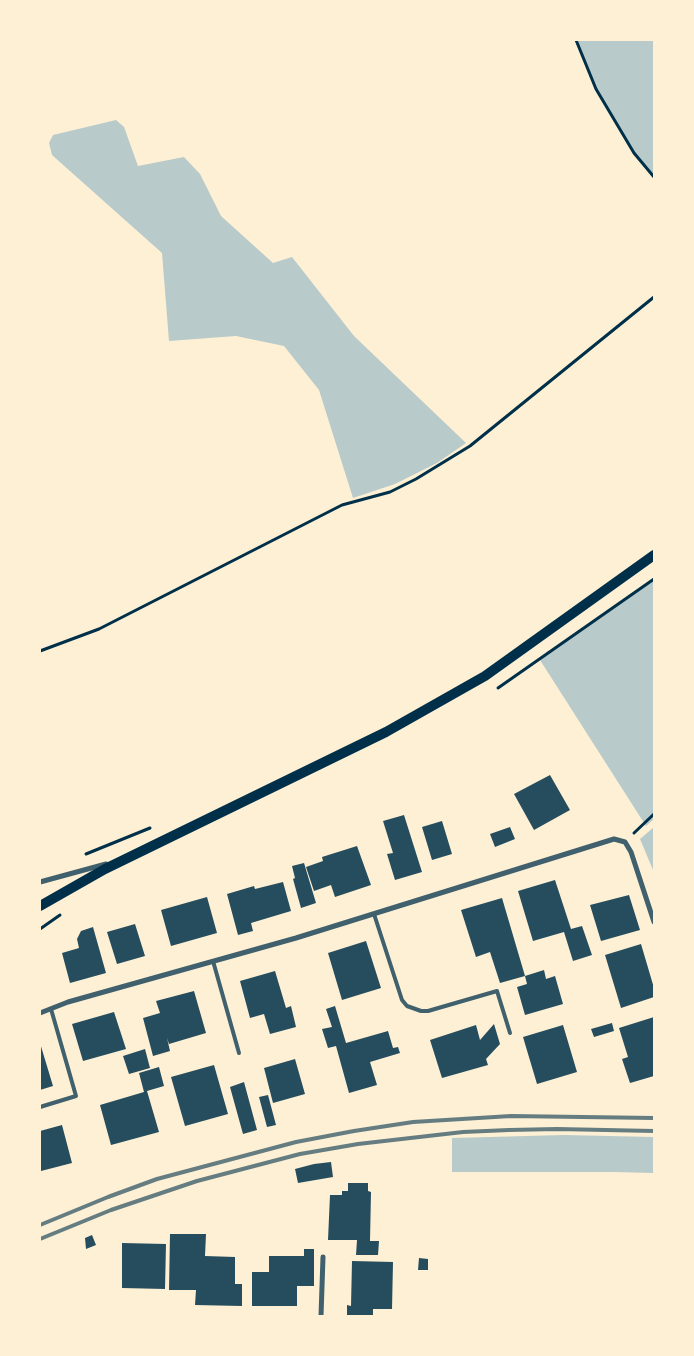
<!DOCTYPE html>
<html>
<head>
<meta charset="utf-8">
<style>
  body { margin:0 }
  #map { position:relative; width:694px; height:1356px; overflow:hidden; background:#fdf0d5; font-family:"Archivo Narrow",sans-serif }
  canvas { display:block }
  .frame { position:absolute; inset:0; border:41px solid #fdf0d5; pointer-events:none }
</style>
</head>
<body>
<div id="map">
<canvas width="694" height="1356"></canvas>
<div class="frame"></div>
</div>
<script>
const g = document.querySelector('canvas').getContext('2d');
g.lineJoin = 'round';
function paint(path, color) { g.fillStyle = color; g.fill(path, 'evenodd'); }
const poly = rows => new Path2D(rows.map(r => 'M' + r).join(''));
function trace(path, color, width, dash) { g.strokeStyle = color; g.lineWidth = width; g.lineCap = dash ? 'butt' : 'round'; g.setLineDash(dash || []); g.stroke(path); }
paint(poly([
  [576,40,654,40,654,177,634,153,596,89],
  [116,120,124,127,138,166,184,157,200,174,221,216,273,263,292,257,354,336,466,443,437,463,395,484,353,498,319,390,284,346,236,336,169,341,162,253,52,155,49,143,53,135],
  [654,579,654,819,646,826,540,660],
  [654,827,654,869,653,870,640,839],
  [564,1135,654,1137,654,1173,613,1172,452,1172,452,1138]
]), '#b9caca');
paint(poly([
  [550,775,570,810,534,830,514,794],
  [404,815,422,872,395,880,387,854,393,853,383,821],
  [442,821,452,854,432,860,422,827],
  [510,827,515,839,495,847,490,834],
  [357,846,371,885,335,897,331,885,314,891,306,867,323,861,322,857],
  [304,863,316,903,301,908,293,879,295,878,292,866],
  [555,880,571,929,582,926,592,955,573,961,564,932,533,941,518,891],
  [283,882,291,911,251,923,253,931,238,935,227,894,254,886,255,889],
  [629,895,640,930,601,941,590,905],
  [207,897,217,933,171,946,161,910],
  [502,898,525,976,500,983,490,952,476,957,461,910],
  [135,924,145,956,117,964,107,932],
  [93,927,106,973,70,983,62,953,79,948,77,939,81,931],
  [366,941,381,988,342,1000,328,953],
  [641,944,654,988,654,997,621,1008,605,955],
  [544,970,546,979,555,976,563,1004,525,1015,517,987,527,984,525,976],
  [275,971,286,1008,291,1006,296,1027,270,1034,264,1014,250,1018,240,981],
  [194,991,206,1033,169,1044,167,1038,170,1051,153,1056,143,1018,160,1013,156,1001],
  [335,1006,346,1043,388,1031,393,1048,398,1047,400,1053,370,1062,377,1085,349,1093,336,1046,328,1048,322,1029,332,1027,326,1009],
  [114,1012,126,1049,83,1061,72,1024],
  [654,1017,654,1076,630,1083,622,1059,628,1057,619,1028],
  [612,1023,614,1031,594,1037,591,1029],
  [494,1024,500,1044,486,1059,488,1065,442,1078,430,1040,476,1025,480,1040],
  [563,1025,577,1072,537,1084,523,1037],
  [40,1043,53,1086,40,1090],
  [145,1049,150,1068,129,1074,123,1056],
  [295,1059,305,1094,273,1103,264,1068],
  [214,1065,228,1114,185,1126,171,1077],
  [159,1067,164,1086,147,1091,159,1132,111,1145,100,1105,144,1092,139,1073],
  [244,1082,257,1130,243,1134,230,1087],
  [268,1095,276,1125,267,1127,259,1097],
  [62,1125,72,1163,41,1171,40,1166,40,1131],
  [331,1162,333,1177,298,1183,295,1169,314,1164],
  [348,1183,368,1183,368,1191,371,1192,370,1241,379,1241,378,1255,356,1255,357,1240,328,1240,330,1195,342,1195,342,1191,348,1191],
  [170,1234,206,1234,205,1256,235,1257,235,1284,242,1284,242,1306,195,1305,196,1290,169,1290],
  [92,1235,96,1245,86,1249,85,1238],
  [122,1243,166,1244,165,1289,122,1288],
  [304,1249,314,1249,314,1286,297,1286,297,1306,252,1306,252,1272,269,1272,269,1256,304,1256],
  [419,1258,428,1259,428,1270,418,1270],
  [352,1261,393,1262,392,1309,373,1309,373,1316,347,1316,347,1305,351,1306]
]), '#264d5e');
trace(poly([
  [576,40,596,89,634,153,654,177],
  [40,651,99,629,342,505,390,492,416,479,470,446,654,297],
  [498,688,654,579],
  [634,833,654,814],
  [86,854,150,828],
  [40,929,60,915]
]), '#003049', 3);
trace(poly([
  [374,914,402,1000,407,1006,421,1011,428,1011,497,991,510,1033],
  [213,961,239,1053],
  [40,1107,76,1096,51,1009]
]), '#3f606c', 4);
trace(poly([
  [40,882,106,864],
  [40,1013,68,1002,296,938,614,839,625,842,631,852,654,922],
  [321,1316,323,1257]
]), '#3f606c', 5);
trace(poly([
  [40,906,105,869,386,732,485,676,654,555]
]), '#003049', 10);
trace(poly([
  [40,1225,108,1197,157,1179,296,1142,354,1131,413,1122,511,1116,654,1118],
  [40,1239,111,1210,197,1181,300,1154,358,1144,463,1132,509,1130,557,1129,654,1131]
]), '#657d81', 4);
</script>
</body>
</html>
